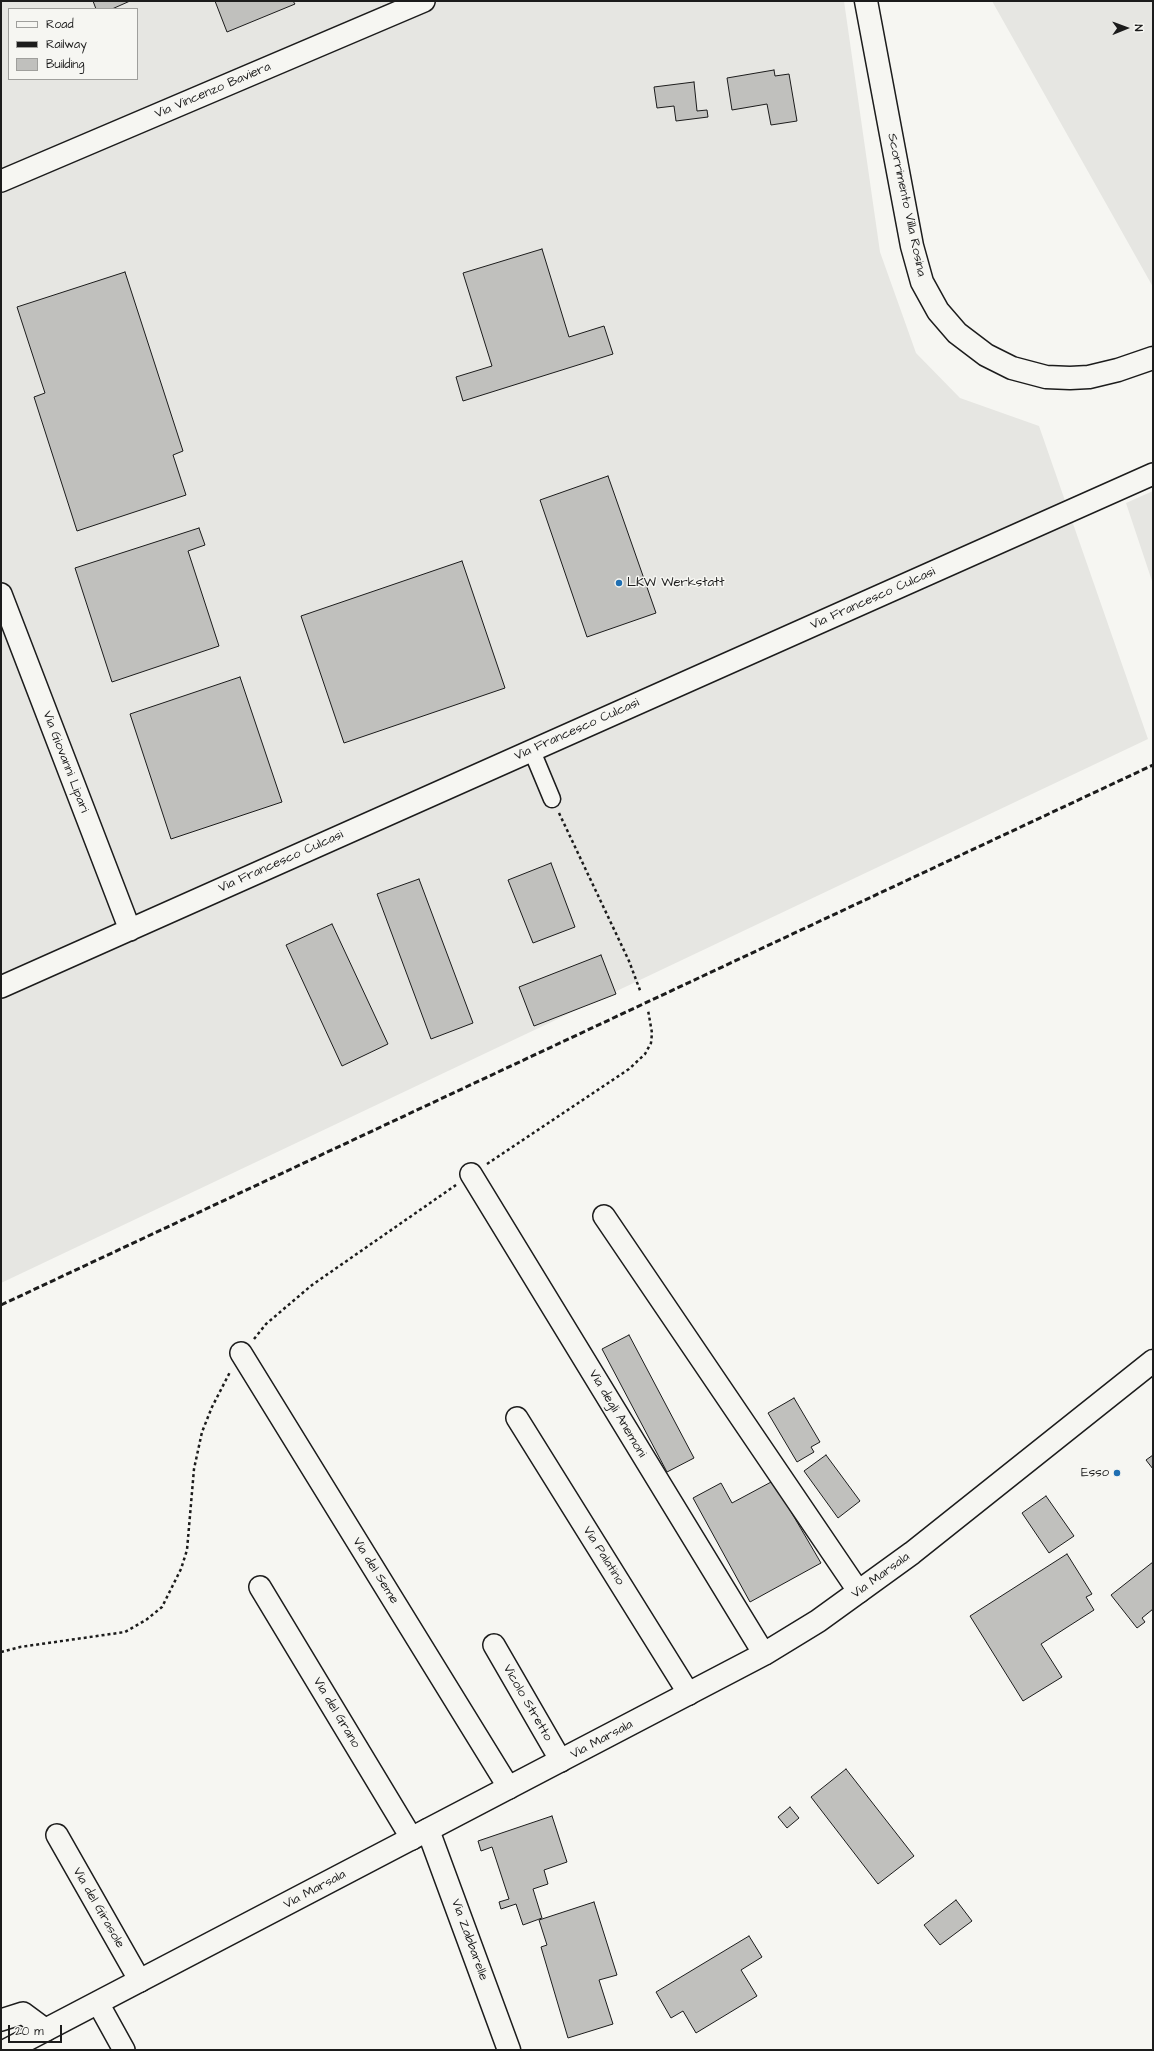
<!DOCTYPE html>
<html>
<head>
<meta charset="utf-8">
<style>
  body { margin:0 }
  #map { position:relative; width:1154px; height:2051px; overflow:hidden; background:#f6f6f2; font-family:"Architects Daughter",sans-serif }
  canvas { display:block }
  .frame { position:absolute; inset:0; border:2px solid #1c1c1c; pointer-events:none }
  .legend { position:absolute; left:8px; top:8px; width:130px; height:72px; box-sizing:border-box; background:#f6f6f2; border:1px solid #9f9f9c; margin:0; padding:5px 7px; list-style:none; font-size:12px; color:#1c1c1c }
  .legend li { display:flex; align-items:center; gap:8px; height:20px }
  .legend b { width:20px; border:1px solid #9f9f9c }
  .north { position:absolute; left:1106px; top:8px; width:40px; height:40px; -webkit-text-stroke:3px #f6f6f2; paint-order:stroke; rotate:89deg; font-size:11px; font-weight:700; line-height:16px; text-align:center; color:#1c1c1c }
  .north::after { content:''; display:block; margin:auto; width:14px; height:18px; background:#1c1c1c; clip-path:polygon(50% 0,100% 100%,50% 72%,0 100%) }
  .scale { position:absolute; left:8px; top:2025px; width:54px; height:18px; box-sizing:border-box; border:2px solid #1c1c1c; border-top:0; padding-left:5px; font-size:12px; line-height:14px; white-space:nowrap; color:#1c1c1c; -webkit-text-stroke:3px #f6f6f2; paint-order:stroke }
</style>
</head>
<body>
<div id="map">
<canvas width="1154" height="2051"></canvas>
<div class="frame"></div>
<ul class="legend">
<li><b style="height:5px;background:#f6f6f2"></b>Road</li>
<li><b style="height:5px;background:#1c1c1c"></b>Railway</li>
<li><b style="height:11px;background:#c0c0bd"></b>Building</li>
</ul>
<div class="north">N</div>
<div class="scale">20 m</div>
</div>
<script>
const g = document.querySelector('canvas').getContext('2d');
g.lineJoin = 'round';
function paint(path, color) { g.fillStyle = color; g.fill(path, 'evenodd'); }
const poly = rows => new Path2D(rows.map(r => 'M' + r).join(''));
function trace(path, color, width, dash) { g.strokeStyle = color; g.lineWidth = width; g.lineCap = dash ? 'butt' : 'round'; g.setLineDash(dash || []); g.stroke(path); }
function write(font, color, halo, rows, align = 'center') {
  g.font = font + ' "Architects Daughter",sans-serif'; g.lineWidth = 3; g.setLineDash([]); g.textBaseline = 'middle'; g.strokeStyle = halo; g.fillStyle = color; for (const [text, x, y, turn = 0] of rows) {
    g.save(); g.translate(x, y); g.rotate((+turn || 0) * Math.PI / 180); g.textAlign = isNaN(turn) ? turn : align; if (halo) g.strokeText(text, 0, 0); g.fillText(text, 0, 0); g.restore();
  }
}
paint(poly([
  [1,1,844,1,880,252,916,353,960,398,1039,426,1148,739,1,1283],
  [9,9,137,9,137,79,9,79],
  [992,1,1153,1,1153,287],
  [1153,491,1153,584,1126,503]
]), '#e6e6e2');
const building = poly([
  [93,1,130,1,112,9,96,9,93,1],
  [215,1,293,1,295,4,227,32,215,1],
  [774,70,775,76,789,74,797,121,771,125,767,104,732,110,727,78,774,70],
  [694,82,697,111,707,110,708,117,676,121,674,106,657,108,654,87,694,82],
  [542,249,569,337,604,326,613,354,463,401,456,377,492,366,463,273,542,249],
  [125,272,183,451,173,455,186,495,77,531,34,397,45,393,17,307,125,272],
  [608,476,656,613,587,637,540,500,608,476],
  [199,528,205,545,188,551,219,646,112,682,75,568,199,528],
  [462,561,505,688,344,743,301,616,462,561],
  [240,677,282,802,171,839,130,714,240,677],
  [551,863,575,927,533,943,508,880,551,863],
  [419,879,473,1023,431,1039,377,894,419,879],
  [332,924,388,1044,342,1066,286,945,332,924],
  [601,955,616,994,534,1026,519,987,601,955],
  [629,1335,694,1458,667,1472,602,1349,629,1335],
  [794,1398,820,1442,811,1447,814,1452,797,1462,768,1413,794,1398],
  [826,1455,860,1501,838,1518,804,1471,826,1455],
  [1153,1455,1153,1469,1146,1460,1153,1455],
  [773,1481,821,1563,750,1602,693,1498,721,1483,732,1503,773,1481],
  [1046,1496,1074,1536,1049,1553,1022,1513,1046,1496],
  [1067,1554,1092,1594,1086,1597,1094,1610,1041,1644,1062,1677,1023,1701,970,1616,1067,1554],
  [1153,1562,1153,1609,1142,1618,1145,1622,1137,1628,1111,1595,1153,1562],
  [846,1769,914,1856,878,1884,811,1797,846,1769],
  [790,1807,799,1818,787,1828,778,1817,790,1807],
  [552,1816,567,1862,544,1870,548,1884,533,1889,542,1918,523,1925,516,1904,501,1909,499,1902,509,1899,492,1847,481,1851,478,1841,552,1816],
  [956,1900,972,1921,940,1945,924,1925,956,1900],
  [594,1902,617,1975,599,1980,613,2024,568,2038,541,1947,547,1945,539,1920,594,1902],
  [749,1936,762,1957,741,1970,757,1996,696,2033,683,2011,671,2018,656,1992,749,1936]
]);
paint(building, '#c0c0bd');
trace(building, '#1c1c1c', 1);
const pedestrian = poly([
  [532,751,552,799]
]);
const minor = poly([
  [1,181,424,1],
  [1,594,130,930],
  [1,987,1153,474],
  [471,1174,764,1654],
  [604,1216,859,1592],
  [241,1353,509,1788],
  [517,1418,689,1694],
  [260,1587,412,1839],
  [494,1645,561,1761],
  [57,1835,140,1981],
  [98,2003,124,2050],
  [1,2020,23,2013,46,2030]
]);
const secondary = poly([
  [866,1,912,246,922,282,938,311,957,333,986,355,1012,368,1046,377,1070,378,1089,377,1118,370,1153,358],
  [428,1830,509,2050]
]);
const primary = poly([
  [7,2050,764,1654,818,1621,912,1553,1153,1361]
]);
trace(pedestrian, '#1c1c1c', 19);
trace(minor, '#1c1c1c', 24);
trace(secondary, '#1c1c1c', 25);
trace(primary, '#1c1c1c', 25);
trace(poly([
  [559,813,629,961,641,993],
  [487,1164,629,1069,645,1054,651,1043,652,1033,648,1010],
  [254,1339,266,1324,312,1285,456,1185],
  [1,1652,20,1647,125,1632,146,1620,162,1607,181,1569,187,1550,194,1469,202,1432,212,1407,230,1372]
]), '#1c1c1c', 2.5, [3, 3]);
trace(pedestrian, '#f6f6f2', 16);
trace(minor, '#f6f6f2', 21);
trace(secondary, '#f6f6f2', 22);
trace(primary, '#f6f6f2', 22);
trace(poly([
  [1,1305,1153,765]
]), '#1c1c1c', 3, [6, 3]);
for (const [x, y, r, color] of [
  [619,583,4,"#1f6fb2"],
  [1117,1473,4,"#1f6fb2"]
]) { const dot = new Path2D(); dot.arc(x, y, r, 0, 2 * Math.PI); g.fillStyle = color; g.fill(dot); trace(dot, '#f6f6f2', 1.5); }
write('13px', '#1c1c1c', '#f6f6f2', [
  ["Via Vincenzo Baviera",213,91,-23],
  ["Scorrimento Villa Rosina",906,205,78],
  ["Via Francesco Culcasi",873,599,-24],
  ["Via Francesco Culcasi",577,730,-24],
  ["Via Giovanni Lipari",65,762,69],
  ["Via Francesco Culcasi",281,862,-24],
  ["Via degli Anemoni",617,1414,59],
  ["Via Palatino",603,1556,58],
  ["Via del Seme",375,1571,58],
  ["Via Marsala",881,1576,-36],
  ["Vicolo Stretto",527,1703,60],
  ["Via del Grano",336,1713,59],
  ["Via Marsala",602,1740,-28],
  ["Via Marsala",315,1890,-28],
  ["Via del Girasole",98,1908,60],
  ["Via Zabbarelle",469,1940,70]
]);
write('13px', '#1c1c1c', '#f6f6f2', [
  ["LKW Werkstatt",627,583],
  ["Esso",1109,1473,"right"]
], 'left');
</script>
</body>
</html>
